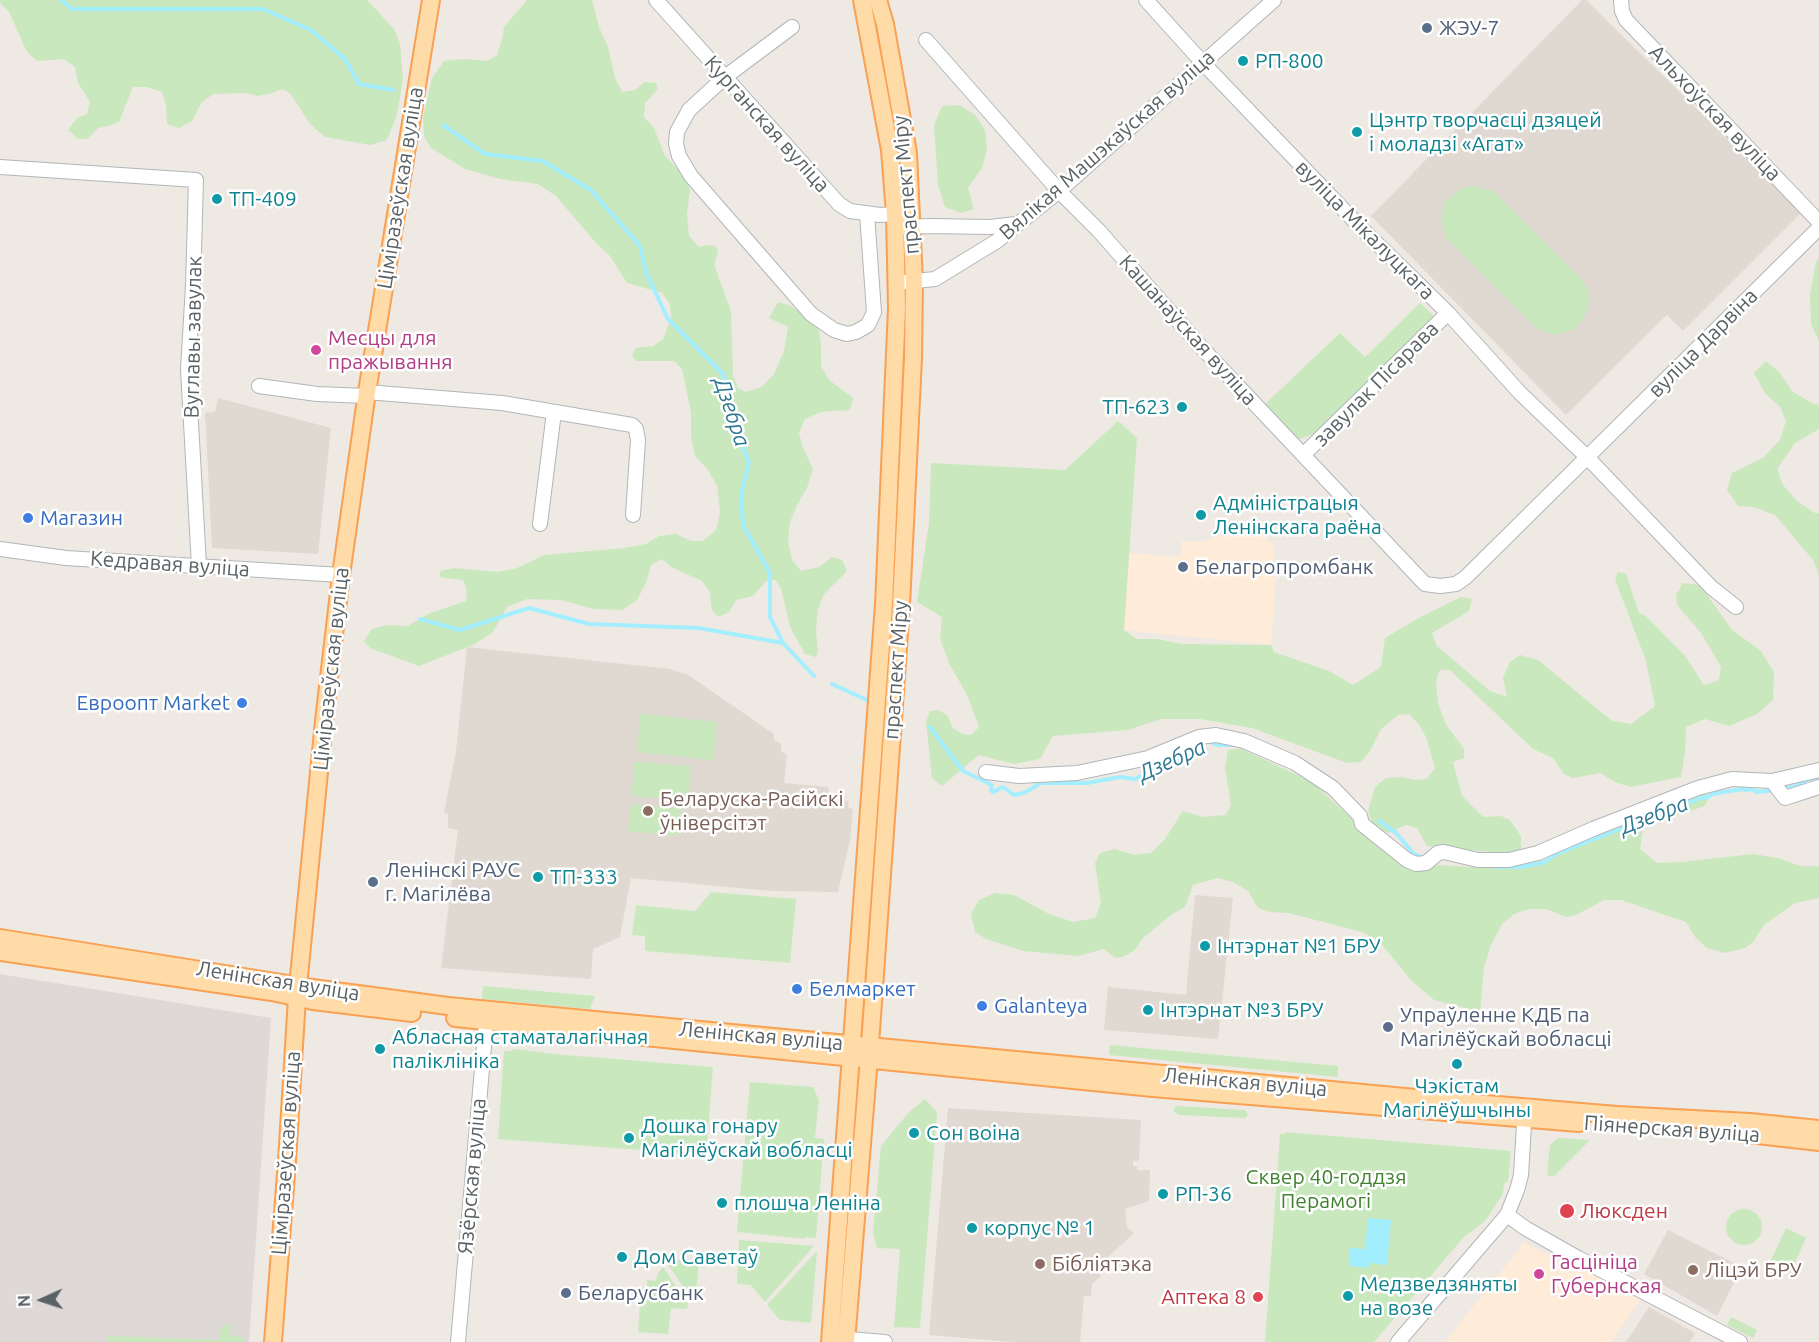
<!DOCTYPE html>
<html>
<head>
<meta charset="utf-8">
<style>
  body { margin:0 }
  #map { position:relative; width:1819px; height:1342px; overflow:hidden; background:#efe9e3; font-family:Ubuntu,sans-serif }
  canvas { display:block }
  .north { position:absolute; left:12px; top:1270px; width:60px; height:60px; -webkit-text-stroke:4px #fff; paint-order:stroke; rotate:267deg; font-size:16px; font-weight:700; line-height:24px; text-align:center; color:#5b6265 }
  .north::after { content:''; display:block; margin:auto; width:21px; height:27px; background:#5b6265; clip-path:polygon(50% 0,100% 100%,50% 72%,0 100%) }
</style>
</head>
<body>
<div id="map">
<canvas width="1819" height="1342"></canvas>
<div class="north">N</div>
</div>
<script>
const g = document.querySelector('canvas').getContext('2d');
g.lineJoin = 'round';
function paint(path, color) { g.fillStyle = color; g.fill(path, 'evenodd'); }
const poly = rows => new Path2D(rows.map(r => 'M' + r).join(''));
function trace(path, color, width, dash) { g.strokeStyle = color; g.lineWidth = width; g.lineCap = dash ? 'butt' : 'round'; g.setLineDash(dash || []); g.stroke(path); }
function write(font, color, halo, rows, align = 'center') {
  g.font = font + ' Ubuntu,sans-serif'; g.lineWidth = 5; g.setLineDash([]); g.textBaseline = 'middle'; g.strokeStyle = halo; g.fillStyle = color; for (const [text, x, y, turn = 0] of rows) {
    g.save(); g.translate(x, y); g.rotate((+turn || 0) * Math.PI / 180); g.textAlign = isNaN(turn) ? turn : align; if (halo) g.strokeText(text, 0, 0); g.fillText(text, 0, 0); g.restore();
  }
}
paint(poly([
  [1231,531,1260,532,1274,546,1272,576,1276,577,1271,645,1124,630,1129,553,1180,557,1182,541,1206,541],
  [1524,1243,1641,1298,1611,1342,1445,1342]
]), '#ffecd8');
paint(poly([
  [0,974,271,1018,249,1342,0,1342]
]), '#ded9d6');
paint(poly([
  [1582,0,1586,0,1802,212,1683,331,1667,315,1566,415,1371,216],
  [218,398,331,428,318,554,212,548,205,413,215,412],
  [467,647,670,669,688,675,774,734,774,740,781,744,781,751,787,755,784,783,828,787,830,795,845,796,845,800,849,801,848,808,853,809,850,840,838,892,771,891,631,878,620,937,593,949,591,979,441,968,458,830,448,828,448,814,444,813,456,751],
  [1195,895,1233,898,1218,1039,1104,1030,1108,987,1186,995],
  [948,1108,1141,1120,1139,1161,1133,1161,1133,1166,1137,1166,1137,1170,1150,1170,1149,1201,1125,1209,1127,1227,1134,1233,1095,1269,1101,1276,1092,1284,1091,1296,1084,1296,1080,1342,1013,1342,929,1335],
  [1668,1230,1742,1267,1717,1316,1644,1274],
  [1649,1307,1695,1333,1690,1342,1626,1342]
]), '#dfd9d2');
paint(poly([
  [0,0,367,0,394,29,400,44,403,79,397,115,387,140,371,145,325,137,310,124,290,93,282,89,270,94,257,96,248,93,213,94,201,103,192,121,179,128,167,124,166,105,162,92,147,87,133,87,119,122,108,126,98,128,87,139,78,139,68,130,77,118,87,114,90,102,78,83,75,67,64,59,37,61,27,52,9,12,0,3],
  [527,0,592,0,599,27,608,47,615,78,622,92,635,90,645,82,656,83,658,89,645,103,644,117,654,128,665,156,685,177,690,190,687,215,689,236,699,247,707,245,716,246,718,253,714,264,731,312,733,375,738,388,746,392,762,387,774,374,784,351,788,327,769,318,778,302,791,306,810,320,819,330,821,346,821,366,829,380,853,398,850,410,820,412,805,419,799,433,803,448,813,469,807,488,797,505,790,522,788,542,792,560,801,571,819,567,832,557,842,560,847,571,824,594,818,609,816,631,818,651,816,657,805,654,790,627,781,588,775,580,766,581,753,596,736,600,729,612,718,617,712,610,710,592,702,581,671,567,662,559,651,565,646,583,637,600,622,610,594,609,561,600,527,599,507,607,493,632,475,644,419,666,370,648,364,641,372,629,387,625,408,626,428,614,466,601,467,591,463,580,439,577,441,571,454,568,497,572,515,569,544,555,624,548,646,544,659,536,676,534,691,541,703,541,716,530,720,512,717,486,708,470,695,456,691,436,691,413,682,369,674,361,635,361,632,355,636,348,653,346,663,339,671,319,670,304,662,293,627,283,610,256,596,243,556,196,538,184,500,179,465,169,431,148,424,136,423,117,432,78,444,61,464,59,487,61,497,55,502,40,504,27],
  [960,105,975,115,985,130,987,149,982,168,968,188,974,209,961,213,945,207,938,185,934,125,942,106],
  [1474,186,1493,191,1584,282,1589,294,1588,307,1583,320,1574,329,1555,335,1537,329,1446,238,1441,219,1446,201,1462,188],
  [1819,258,1819,342,1811,324,1810,295,1816,261],
  [1420,303,1437,319,1324,430,1297,440,1264,405,1340,333,1365,357],
  [1766,361,1779,372,1793,392,1812,403,1819,405,1819,429,1795,443,1777,469,1783,485,1797,501,1815,513,1819,513,1819,575,1813,560,1775,515,1754,507,1738,506,1727,490,1732,473,1764,457,1780,440,1786,421,1780,407,1765,393,1754,373],
  [1118,421,1137,438,1124,630,1137,639,1157,639,1181,644,1271,645,1274,652,1329,671,1353,685,1381,667,1385,638,1417,619,1461,597,1472,599,1469,611,1432,633,1437,646,1490,691,1507,697,1503,678,1510,662,1520,655,1538,660,1612,721,1631,724,1655,706,1646,661,1615,579,1618,572,1626,574,1639,613,1647,617,1685,656,1704,685,1719,680,1721,667,1701,633,1677,605,1676,595,1683,583,1700,585,1732,630,1760,650,1774,672,1773,700,1757,714,1729,726,1705,719,1686,727,1685,752,1681,777,1630,787,1615,782,1600,773,1573,778,1564,774,1553,758,1533,749,1450,670,1440,670,1436,681,1438,704,1447,726,1464,749,1464,758,1453,762,1462,796,1483,817,1501,816,1510,820,1521,836,1521,852,1502,853,1427,846,1417,828,1406,825,1389,833,1374,827,1368,811,1375,787,1386,778,1401,777,1415,780,1427,779,1435,768,1426,737,1419,725,1409,714,1398,715,1381,729,1370,751,1361,762,1347,763,1252,728,1200,719,1161,719,1128,730,1053,736,1040,759,1014,764,979,755,942,786,932,778,926,722,930,711,938,710,947,715,953,728,963,734,971,735,979,727,967,695,949,663,940,639,942,617,917,602,929,523,931,463,1065,470],
  [640,714,717,722,713,760,637,752],
  [1240,748,1312,782,1368,834,1420,867,1435,865,1508,869,1540,862,1595,833,1696,794,1706,793,1708,798,1705,806,1643,827,1640,849,1657,863,1682,862,1753,854,1778,858,1800,866,1819,866,1819,898,1795,903,1764,925,1753,942,1745,948,1725,953,1707,948,1695,937,1686,922,1621,900,1604,900,1576,915,1566,917,1546,909,1529,909,1514,914,1502,924,1491,945,1484,967,1480,1012,1434,1000,1411,980,1379,941,1362,932,1308,918,1288,913,1270,912,1258,908,1248,891,1233,882,1217,878,1193,885,1185,907,1172,914,1142,939,1135,950,1123,957,1115,958,1104,949,1078,956,1023,951,986,939,975,932,971,914,979,900,995,893,1014,895,1049,914,1073,922,1095,918,1101,903,1095,863,1100,853,1115,849,1134,855,1151,853,1165,839,1183,811,1203,817,1226,815,1231,805,1225,768,1228,750],
  [634,762,691,766,688,800,632,796],
  [631,804,681,809,678,836,628,831],
  [711,892,796,899,790,963,645,951,645,936,632,935,636,905,695,911],
  [483,986,595,996,590,1009,482,999],
  [1110,1045,1338,1066,1338,1077,1109,1055],
  [513,1049,565,1055,713,1067,706,1155,498,1139,504,1051,512,1051],
  [750,1082,813,1087,819,1100,815,1138,824,1139,816,1238,804,1237,806,1239,737,1232],
  [925,1099,937,1112,920,1328,894,1327,900,1249,877,1248,873,1232,881,1146,909,1112],
  [1177,1106,1245,1110,1248,1115,1245,1118,1179,1115,1174,1112,1174,1108],
  [1285,1132,1511,1151,1508,1181,1504,1184,1503,1194,1485,1221,1463,1238,1374,1342,1265,1342,1280,1134,1285,1134],
  [1558,1138,1590,1140,1553,1177,1547,1175,1550,1145],
  '1726 1227a18 18 0 1 1 36 0a18 18 0 1 1-36 0Z',
  [1786,1228,1806,1238,1790,1274,1769,1264],
  [739,1240,814,1246,765,1302,751,1285,737,1284],
  [817,1251,811,1323,780,1320,767,1305],
  [678,1260,699,1261,695,1302,693,1302,667,1263],
  [663,1267,688,1304,687,1309,671,1308,668,1334,638,1332,641,1287,647,1287,647,1280,656,1281,657,1275],
  [1731,1317,1757,1330,1753,1338,1727,1325],
  [228,1325,231,1325,230,1336,244,1337,243,1342,107,1342,107,1336,219,1340,221,1326]
]), '#c9e8be');
paint(poly([
  [1368,1218,1391,1220,1387,1265,1369,1263,1368,1268,1349,1266,1350,1248,1365,1249]
]), '#a3eeff');
trace(poly([
  [61,0,72,9,263,9,311,30,345,59,359,84,393,90],
  [443,125,485,154,543,161,591,190,640,246,646,273,668,319,723,374,729,411,749,463,741,494,743,525,770,573,770,617,783,643,814,676],
  [420,619,460,630,529,608,589,624,699,628,783,643],
  [832,684,869,701],
  [930,727,963,771,992,785,991,790,993,792,1003,787,1014,795,1024,793,1041,783,1087,783,1120,777,1135,779,1157,768,1174,764,1189,751,1194,752,1200,743],
  [1208,741,1218,745,1233,745],
  [1783,788,1795,787,1808,779,1819,781],
  [1379,821,1395,832,1414,854,1424,858],
  [1490,866,1495,867,1521,867,1545,862,1556,854,1635,823,1638,820,1646,820,1703,797,1707,798,1712,794,1742,789,1746,790,1752,789,1757,792,1776,790]
]), '#a3eeff', 4);
const minor = poly([
  [656,0,839,204,850,211,880,215,895,214],
  [1146,0,1202,62,1364,231,1448,313,1520,393,1587,457,1711,587,1736,607],
  [1621,0,1622,11,1626,20,1819,222],
  [792,27,725,77,689,110,677,132,676,144,679,156,691,176,811,314,834,330,847,334,856,332,868,325,874,312,867,214],
  [926,40,1059,191,1099,231,1202,348,1425,584,1440,586,1456,584,1466,577,1819,228],
  [0,167,196,180,193,286,188,369,199,566],
  [901,227,931,226,990,227,1016,224],
  [905,282,935,279,997,241,1059,191,1274,0],
  [259,386,317,394,367,396],
  [367,392,502,403,632,425,636,429,638,440,633,515],
  [1303,455,1448,313],
  [540,524,554,412],
  [0,549,66,558,341,575],
  [986,772,1019,776,1077,773,1148,758,1199,737,1216,735,1244,741,1295,763,1333,788,1360,816,1362,824,1407,860,1416,864,1426,863,1438,853,1444,852,1478,860,1509,860,1538,853,1593,829,1698,788,1732,779,1772,781,1819,770],
  [1772,781,1785,798,1819,787],
  [1507,1215,1525,1228,1578,1258,1740,1342],
  [837,1338,885,1342],
  [458,1342,487,1012],
  [1398,1342,1507,1215,1517,1190,1521,1175,1525,1108]
]);
const major = poly([
  [0,938,313,988,448,1006,1426,1099,1617,1115,1750,1122,1819,1129],
  [0,952,272,992,313,1001,412,1013],
  [455,1018,1153,1088,1579,1123],
  [1731,1132,1819,1142],
  [273,1342,287,1161,297,997,324,721,341,575,367,392,431,0],
  [830,1342,884,604,897,308,895,214,890,150,862,0],
  [846,1342,870,1045,901,605,913,358,914,282,908,153,885,24,878,0]
]);
trace(minor, '#b1b6b9', 16);
trace(major, '#f9a052', 20);
trace(minor, '#fff', 14);
trace(major, '#ffdba8', 16);
for (const [x, y, r, color] of [
  [1427,28,6,"#5c6f8a"],
  [1243,61,6,"#0f9aa8"],
  [1357,132,6,"#0f9aa8"],
  [217,199,6,"#0f9aa8"],
  [316,350,6,"#d1479c"],
  [1182,407,6,"#0f9aa8"],
  [1201,515,6,"#0f9aa8"],
  [28,518,6,"#3f7fe0"],
  [1183,567,6,"#5c6f8a"],
  [242,703,6,"#3f7fe0"],
  [648,811,6,"#8d6e63"],
  [538,877,6,"#0f9aa8"],
  [373,882,6,"#5c6f8a"],
  [1205,946,6,"#0f9aa8"],
  [797,989,6,"#3f7fe0"],
  [982,1006,6,"#3f7fe0"],
  [1148,1010,6,"#0f9aa8"],
  [1388,1027,6,"#5c6f8a"],
  [380,1049,6,"#0f9aa8"],
  [1457,1064,6,"#0f9aa8"],
  [914,1133,6,"#0f9aa8"],
  [629,1138,6,"#0f9aa8"],
  [1163,1194,6,"#0f9aa8"],
  [722,1203,6,"#0f9aa8"],
  [1567,1211,8,"#e0444e"],
  [972,1228,6,"#0f9aa8"],
  [622,1257,6,"#0f9aa8"],
  [1040,1264,6,"#8d6e63"],
  [1693,1270,6,"#8d6e63"],
  [1539,1274,6,"#d1479c"],
  [566,1293,6,"#5c6f8a"],
  [1348,1296,6,"#0f9aa8"],
  [1258,1297,6,"#e0444e"]
]) { const dot = new Path2D(); dot.arc(x, y, r, 0, 2 * Math.PI); g.fillStyle = color; g.fill(dot); trace(dot, '#fff', 2); }
write('21px', '#4e5e75', '#fff', [
  ["ЖЭУ-7",1439,28],
  ["Белагропромбанк",1195,567],
  ["Ленінскі РАУС",385,870],
  ["г. Магілёва",385,894],
  ["Упраўленне КДБ па",1400,1015],
  ["Магілёўскай вобласці",1400,1039],
  ["Беларусбанк",578,1293]
], 'left');
write('21px', '#0d838f', '#fff', [
  ["РП-800",1255,61],
  ["Цэнтр творчасці дзяцей",1369,120],
  ["і моладзі «Агат»",1369,144],
  ["ТП-409",229,199],
  ["ТП-623",1170,407,"right"],
  ["Адміністрацыя",1213,503],
  ["Ленінскага раёна",1213,527],
  ["ТП-333",550,877],
  ["Інтэрнат №1 БРУ",1217,946],
  ["Інтэрнат №3 БРУ",1160,1010],
  ["Абласная стаматалагічная",392,1037],
  ["паліклініка",392,1061],
  ["Чэкістам",1457,1086,"center"],
  ["Магілёўшчыны",1457,1110,"center"],
  ["Дошка гонару",641,1126],
  ["Магілёўскай вобласці",641,1150],
  ["Сон воіна",926,1133],
  ["РП-36",1175,1194],
  ["плошча Леніна",734,1203],
  ["корпус № 1",984,1228],
  ["Дом Саветаў",634,1257],
  ["Медзведзяняты",1360,1284],
  ["на возе",1360,1308]
], 'left');
write('21px', '#5b6265', '#fff', [
  ["Альхоўская вуліца",1715,113,46],
  ["Курганская вуліца",767,124,48],
  ["Вялікая Машэкаўская вуліца",1107,145,-41],
  ["праспект Міру",906,185,-95],
  ["Ціміразеўская вуліца",400,188,-81],
  ["вуліца Мікалуцкага",1365,230,45],
  ["Кашанаўская вуліца",1188,330,48],
  ["Вуглавы завулак",193,337,-89],
  ["вуліца Дарвіна",1703,343,-45],
  ["завулак Пісарава",1376,384,-45],
  ["Кедравая вуліца",170,564,4],
  ["Ціміразеўская вуліца",331,669,-84],
  ["праспект Міру",896,670,-86],
  ["Ленінская вуліца",278,981,9],
  ["Ленінская вуліца",761,1036,5],
  ["Ленінская вуліца",1245,1082,5],
  ["Піянерская вуліца",1672,1129,4],
  ["Ціміразеўская вуліца",286,1153,-86],
  ["Язёрская вуліца",472,1176,-85]
]);
write('21px', '#b23c85', '#fff', [
  ["Месцы для",328,338],
  ["пражывання",328,362],
  ["Гасцініца",1551,1262],
  ["Губернская",1551,1286]
], 'left');
write('21px', '#366cbe', '#fff', [
  ["Магазин",40,518],
  ["Евроопт Market",230,703,"right"],
  ["Белмаркет",809,989],
  ["Galanteya",994,1006]
], 'left');
write('21px', '#785e54', '#fff', [
  ["Беларуска-Расійскі",660,799],
  ["ўніверсітэт",660,823],
  ["Бібліятэка",1052,1264],
  ["Ліцэй БРУ",1705,1270]
], 'left');
write('21px', '#40822f', '#fff', [
  ["Сквер 40-годдзя",1326,1177],
  ["Перамогі",1326,1201]
]);
write('21px', '#be3a42', '#fff', [
  ["Люксден",1580,1211],
  ["Аптека 8",1246,1297,"right"]
], 'left');
write('italic 22px', '#307992', '#fff', [
  ["Дзебра",732,412,72],
  ["Дзебра",1172,760,-24],
  ["Дзебра",1654,815,-21]
]);
</script>
</body>
</html>
